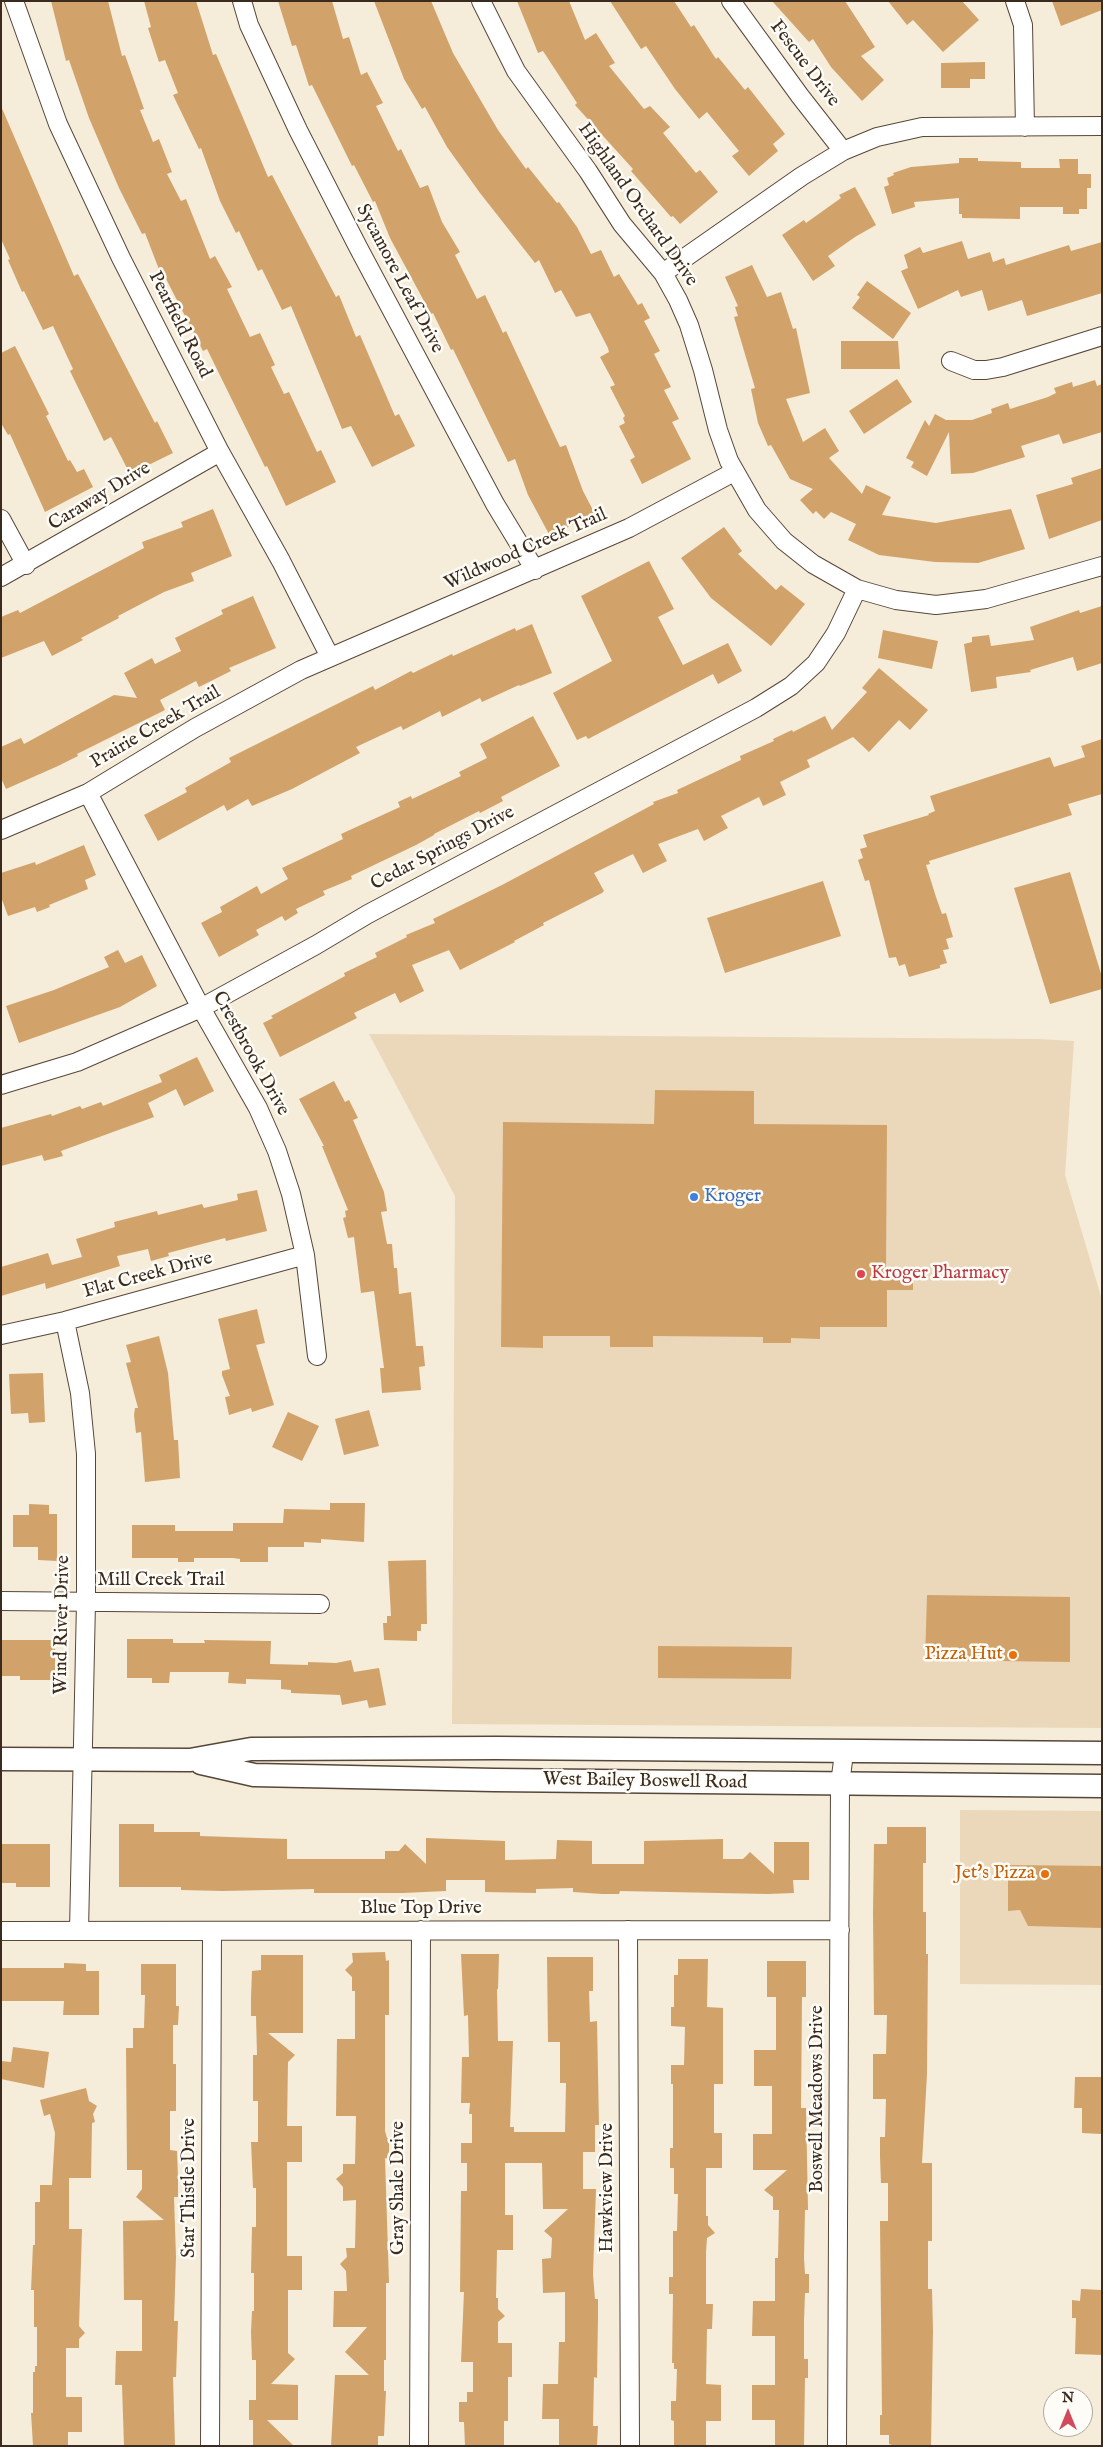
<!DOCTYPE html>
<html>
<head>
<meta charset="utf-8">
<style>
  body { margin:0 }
  #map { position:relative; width:1103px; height:2447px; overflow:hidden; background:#f5ecd9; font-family:"IM FELL English",serif }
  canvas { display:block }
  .frame { position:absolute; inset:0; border:2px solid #3b2a1e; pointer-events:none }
  .north { position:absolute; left:1043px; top:2387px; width:50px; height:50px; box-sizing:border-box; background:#fdfcf7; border:1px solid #afa8a0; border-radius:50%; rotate:0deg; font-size:14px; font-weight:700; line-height:20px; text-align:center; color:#3b2a1e }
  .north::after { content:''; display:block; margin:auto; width:18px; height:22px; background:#d1495b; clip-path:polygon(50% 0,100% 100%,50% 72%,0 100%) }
</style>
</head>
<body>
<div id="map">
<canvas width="1103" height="2447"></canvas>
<div class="frame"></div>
<div class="north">N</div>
</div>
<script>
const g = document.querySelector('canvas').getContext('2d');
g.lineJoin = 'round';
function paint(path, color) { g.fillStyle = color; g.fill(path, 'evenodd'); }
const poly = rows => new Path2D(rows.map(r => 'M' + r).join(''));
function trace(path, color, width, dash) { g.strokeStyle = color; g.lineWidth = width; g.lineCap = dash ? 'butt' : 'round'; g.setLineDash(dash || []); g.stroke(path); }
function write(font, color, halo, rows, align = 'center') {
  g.font = font + ' "IM FELL English",serif'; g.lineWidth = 5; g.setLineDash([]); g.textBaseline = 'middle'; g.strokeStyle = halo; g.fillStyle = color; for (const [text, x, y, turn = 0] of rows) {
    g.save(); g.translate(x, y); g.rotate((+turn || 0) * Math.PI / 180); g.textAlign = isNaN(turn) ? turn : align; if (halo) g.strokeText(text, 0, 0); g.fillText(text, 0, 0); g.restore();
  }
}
paint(poly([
  [369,1034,1038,1039,1074,1041,1065,1175,1102,1300,1102,1728,452,1724,455,1196],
  [960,1810,1102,1811,1102,1985,960,1984]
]), '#ebd8ba');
paint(poly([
  [51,1,108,1,122,56,125,55,144,109,140,110,153,142,159,139,172,172,167,174,181,201,186,199,210,259,215,256,232,287,227,289,250,337,260,333,275,365,271,367,284,394,289,392,317,452,321,450,336,482,286,506,267,466,265,467,207,349,203,351,162,271,160,272,145,233,142,234,119,188,89,118,69,60,66,61],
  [144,1,196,1,213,55,216,54,268,177,272,175,336,297,339,295,356,337,360,335,395,416,399,414,415,446,372,467,351,426,342,429,291,306,282,310,262,269,258,271,239,231,236,233,220,201,201,148,199,149,173,95,178,93,165,60,159,62,148,28,151,27],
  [278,1,332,1,343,39,349,37,361,75,367,72,383,103,376,106,398,151,401,149,420,188,428,185,442,222,460,252,455,255,477,299,485,295,503,333,506,331,560,447,566,445,583,491,595,514,550,536,528,495,515,459,508,462,453,349,451,350,433,313,431,314,390,238,375,201,373,202,354,165,352,166,312,85,309,86,296,45,292,46],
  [374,1,431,1,453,53,498,130,526,169,528,167,557,203,559,202,577,227,591,254,601,250,614,277,619,274,638,305,642,303,650,318,644,321,660,351,654,354,671,387,664,390,679,419,672,422,691,459,642,484,630,460,635,457,619,426,625,423,623,418,625,416,610,387,615,385,600,357,609,352,608,348,590,313,576,317,561,290,555,293,539,260,535,263,480,193,447,147,425,107,422,109,404,79],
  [517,1,569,1,585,40,596,33,615,63,609,66,644,109,650,106,670,127,663,133,696,173,700,170,718,192,680,224,673,216,671,217,631,171,633,169,575,105,577,103,543,51,538,53],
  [610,1,674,1,691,27,694,25,716,59,718,57,745,90,748,87,785,134,773,144,778,151,749,176,732,156,739,151,707,112,699,119,675,89,646,46,641,49],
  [772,1,845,1,875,47,861,56,884,80,862,101,831,67,813,39,809,42],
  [888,1,962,1,979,20,943,52,913,20,907,25],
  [1052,1,1102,1,1102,10,1061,26],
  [985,62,985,79,970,79,970,88,941,88,941,63],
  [1,106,74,276,78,274,155,423,157,421,173,453,130,474,111,437,104,441,70,371,73,369,53,326,43,330,24,291,22,292,8,260,10,259,1,239],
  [959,158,978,158,978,161,1021,162,1021,168,1060,168,1059,159,1078,159,1078,174,1091,174,1091,188,1087,188,1087,209,1079,209,1079,214,1063,214,1063,207,1020,207,1020,219,962,218,962,214,959,214,959,198,914,202,915,207,892,214,884,187,889,185,887,178,894,175,893,173,911,167,959,163],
  [855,187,876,225,855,237,828,256,835,266,813,281,782,235,804,220,806,223,841,198,839,195],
  [962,241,968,259,990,252,993,262,1004,258,1006,265,1069,245,1071,251,1102,242,1102,293,1027,316,1022,300,988,311,982,290,961,297,958,290,918,309,901,271,908,268,904,255,920,247,923,253],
  [752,265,767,297,781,292,793,329,796,328,810,393,786,399,803,442,825,428,839,451,829,458,862,494,866,485,891,497,882,515,936,523,1011,509,1025,549,978,563,935,562,879,555,848,540,856,524,831,512,824,519,816,511,813,514,800,500,813,489,790,479,771,445,768,446,758,423,751,389,755,388,734,317,738,316,735,307,738,306,725,277],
  [867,281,911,313,893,339,852,308,860,297,857,295],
  [841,341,898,341,900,369,841,369],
  [15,346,49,414,46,416,68,461,70,460,77,472,84,469,93,487,45,512,10,434,8,435,1,423,1,353],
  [897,379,912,402,864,434,849,411],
  [1095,380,1097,386,1102,384,1102,432,1063,444,1059,434,1021,446,1025,457,973,473,951,474,949,432,927,476,911,467,914,462,906,458,925,420,929,426,935,414,946,420,972,420,992,413,991,409,1008,403,1010,409,1048,397,1056,393,1054,388,1072,382,1073,387],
  [1102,468,1102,520,1049,539,1036,495,1073,484,1071,478],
  [213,509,232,556,191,573,194,581,164,592,118,616,119,618,81,638,83,640,52,656,44,641,1,658,1,617,18,610,20,613,144,548,142,542,183,527,181,522],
  [724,527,742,551,738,554,776,590,781,585,805,604,771,646,711,598,681,558],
  [649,561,674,609,658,617,683,665,728,643,742,671,718,684,713,674,588,739,586,736,577,740,553,693,612,661,581,596],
  [253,596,276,648,229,668,231,671,199,687,196,681,160,700,165,710,77,754,78,756,58,766,6,789,1,778,1,747,21,738,24,744,114,695,137,698,124,673,152,658,155,664,181,651,175,638,223,614,221,610],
  [1102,606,1102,663,1077,671,1073,657,1030,670,1031,672,996,677,997,688,971,692,964,644,972,642,972,637,989,635,991,646,1034,640,1030,627,1079,610,1080,613],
  [532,624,552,673,520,686,519,685,482,702,480,698,442,717,440,711,403,730,401,726,356,747,360,753,292,789,252,806,248,799,227,811,224,805,158,841,144,815,187,792,185,788,231,762,229,758,373,686,375,690,411,671,413,673,452,654,453,656,515,628,516,631],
  [883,630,938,641,932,669,878,658],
  [879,668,928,710,910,730,899,720,869,752,853,737,807,760,810,767,780,782,786,795,763,806,759,797,721,816,728,828,704,841,698,829,658,844,667,861,643,873,633,854,594,873,604,891,602,893,543,923,544,925,514,941,515,942,460,970,449,950,412,965,424,991,400,1003,395,993,354,1013,357,1018,280,1057,263,1023,273,1018,271,1016,345,976,344,973,377,957,375,953,407,937,406,935,435,923,433,919,502,885,654,804,653,802,678,793,677,790,741,760,740,756,774,741,773,739,792,730,793,732,825,716,832,730,867,692,862,688],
  [533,716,560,766,501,797,503,801,480,813,479,811,434,834,434,835,416,845,351,876,352,879,323,891,325,895,296,909,298,913,285,921,282,916,256,930,259,935,219,957,201,923,222,912,220,907,257,886,261,894,288,879,282,868,343,839,341,834,400,807,398,802,411,796,412,799,461,776,459,772,487,758,480,744],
  [1102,739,1102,794,1068,804,1072,815,929,861,930,864,926,865,936,897,942,914,946,913,953,937,946,939,949,949,943,950,947,963,940,965,940,968,909,977,905,964,899,966,896,957,889,958,869,880,865,881,858,860,863,858,860,849,867,847,863,835,929,815,928,814,935,811,930,796,1050,757,1054,767,1085,757,1081,746],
  [84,845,96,875,85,880,88,889,49,905,50,907,37,912,35,907,8,916,1,897,1,873,35,862,36,865],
  [1070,872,1102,977,1102,989,1050,1004,1014,888],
  [823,881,841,936,725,973,707,918],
  [118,950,125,963,142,955,157,986,120,1007,19,1043,6,1006,54,990,109,967,104,957],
  [197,1057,214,1091,184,1106,176,1089,148,1103,154,1117,61,1151,63,1156,44,1161,42,1155,1,1166,1,1128,51,1114,52,1116,80,1106,82,1109,101,1102,103,1106,162,1082,159,1075],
  [334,1081,345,1102,349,1100,358,1118,353,1120,384,1192,387,1211,381,1212,387,1244,392,1244,394,1268,397,1268,399,1294,411,1292,416,1346,423,1346,425,1366,419,1367,421,1390,382,1393,380,1368,384,1368,374,1291,361,1293,354,1237,348,1238,343,1218,346,1217,345,1211,348,1210,322,1146,324,1146,299,1099],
  [655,1090,754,1091,754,1124,887,1125,886,1269,913,1269,913,1290,887,1290,887,1327,820,1327,820,1339,791,1338,791,1343,763,1343,763,1337,653,1336,653,1347,610,1347,610,1336,543,1336,543,1348,501,1347,503,1122,654,1124],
  [257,1190,267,1231,226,1241,225,1238,168,1253,169,1256,151,1261,148,1249,117,1256,120,1266,46,1289,45,1283,1,1296,1,1267,48,1253,52,1265,82,1257,76,1239,115,1227,114,1222,157,1211,158,1215,202,1204,204,1208,238,1200,237,1194],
  [257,1309,265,1343,256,1345,274,1405,252,1412,251,1408,229,1415,225,1397,230,1396,222,1375,222,1371,230,1369,218,1319],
  [159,1336,168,1373,174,1440,178,1440,180,1478,145,1482,141,1432,136,1433,134,1415,135,1408,138,1408,126,1363,131,1362,126,1345],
  [43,1373,45,1422,29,1423,28,1413,11,1414,9,1374],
  [369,1410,379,1446,344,1455,335,1419],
  [288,1412,319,1426,302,1461,272,1447],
  [330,1503,365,1503,364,1542,321,1539,321,1543,304,1542,304,1547,268,1547,268,1562,240,1562,240,1559,233,1558,194,1558,194,1562,178,1562,178,1558,132,1558,132,1525,175,1525,175,1531,233,1531,233,1523,283,1523,284,1509,330,1510],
  [29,1504,49,1505,49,1514,57,1514,57,1561,38,1560,38,1547,13,1547,13,1515,29,1515],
  [426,1560,427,1624,421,1624,421,1631,417,1631,417,1641,384,1640,383,1623,387,1623,387,1616,391,1616,388,1561],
  [927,1595,1070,1597,1070,1662,925,1660],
  [127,1639,173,1639,173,1643,205,1643,204,1640,271,1641,270,1664,308,1665,308,1662,336,1663,351,1660,354,1672,379,1668,386,1705,369,1708,367,1700,342,1705,340,1695,291,1693,291,1690,281,1689,281,1680,246,1679,246,1684,228,1683,229,1672,170,1672,169,1683,152,1683,152,1678,127,1678],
  [1,1640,55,1640,55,1680,20,1680,20,1676,1,1676],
  [658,1646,792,1647,791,1679,658,1678],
  [119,1824,154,1824,154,1832,200,1832,200,1836,287,1839,287,1859,385,1859,385,1851,399,1851,405,1844,426,1864,426,1838,505,1841,505,1860,556,1859,557,1840,592,1841,592,1864,644,1864,644,1841,723,1839,723,1859,743,1859,750,1852,774,1874,774,1842,809,1842,809,1880,793,1880,794,1893,768,1894,620,1891,619,1894,602,1894,573,1892,573,1888,536,1889,536,1893,485,1892,485,1880,446,1880,446,1891,403,1893,314,1893,314,1889,223,1891,181,1890,181,1887,119,1887],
  [887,1827,926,1827,926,1863,923,1863,923,1912,926,1912,926,1954,928,1954,927,2074,922,2163,932,2163,932,2241,928,2241,928,2289,932,2289,933,2331,931,2446,895,2446,889,2444,889,2435,880,2435,880,2415,882,2415,880,2221,888,2221,888,2183,881,2183,880,2157,880,2137,885,2137,886,2099,873,2099,873,2054,886,2054,887,2015,874,2015,873,1912,874,1844,887,1844],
  [1,1844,50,1844,50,1887,16,1887,16,1883,1,1883],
  [1008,1865,1102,1866,1102,1928,1028,1926,1020,1910,1008,1911],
  [385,1952,386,1961,389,1960,389,2015,385,2015,385,2131,387,2138,389,2138,389,2159,385,2158,389,2283,386,2283,386,2360,384,2360,384,2391,386,2391,384,2436,378,2436,378,2446,331,2446,335,2375,369,2375,345,2352,367,2327,333,2327,334,2291,347,2291,346,2271,340,2264,347,2257,346,2248,355,2248,356,2200,343,2201,343,2187,336,2179,343,2173,343,2164,355,2164,356,2116,336,2116,337,2039,355,2039,355,1991,352,1991,352,1977,345,1970,353,1962,352,1953],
  [461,1954,499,1954,498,1989,497,1989,498,2041,513,2041,510,2127,514,2127,514,2132,565,2132,566,2083,560,2083,560,2042,548,2042,547,1957,593,1957,593,1991,589,1991,590,2022,597,2021,599,2125,595,2125,595,2152,583,2152,583,2189,596,2189,593,2274,595,2299,598,2299,598,2317,597,2378,594,2377,593,2426,598,2426,597,2446,559,2446,559,2419,542,2419,543,2384,558,2384,559,2342,565,2342,565,2292,543,2293,542,2259,551,2258,552,2238,544,2231,568,2209,543,2209,542,2163,505,2163,505,2215,513,2215,513,2250,497,2250,496,2298,498,2298,498,2309,505,2316,498,2322,498,2343,512,2343,512,2377,508,2377,508,2421,504,2421,504,2446,465,2446,464,2422,459,2422,459,2402,467,2402,467,2392,473,2392,473,2362,461,2362,464,2292,460,2292,461,2191,467,2191,467,2163,461,2163,461,2143,472,2143,472,2114,469,2114,470,2103,461,2103,462,2057,469,2057,468,2015,464,2016],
  [261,1955,303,1955,303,2033,268,2033,295,2055,288,2062,287,2126,302,2126,302,2162,287,2162,287,2256,302,2256,302,2290,288,2290,288,2353,295,2359,271,2384,298,2385,298,2420,267,2420,294,2446,253,2446,253,2420,249,2420,249,2400,256,2400,256,2360,252,2360,251,2332,252,2311,254,2311,254,2273,251,2273,252,2227,256,2227,256,2188,253,2188,251,2142,258,2142,258,2101,253,2101,253,2055,257,2055,256,2016,251,2016,251,1997,252,1971,261,1970],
  [678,1959,708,1959,707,2007,723,2008,723,2084,714,2084,714,2133,722,2133,722,2168,706,2168,706,2216,708,2216,708,2225,715,2233,707,2238,706,2252,706,2304,713,2304,712,2329,707,2329,706,2384,721,2385,721,2421,706,2421,706,2446,674,2446,674,2421,671,2420,671,2401,676,2401,677,2369,674,2369,674,2363,672,2363,673,2294,669,2294,669,2277,673,2277,673,2231,677,2231,678,2194,674,2194,674,2168,670,2168,670,2148,673,2148,673,2084,671,2084,671,2065,684,2065,685,2027,671,2026,671,2007,674,2007,674,1975,678,1975],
  [767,1961,806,1961,806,1997,802,1997,801,2108,806,2108,808,2210,805,2210,804,2258,805,2274,809,2274,809,2293,805,2293,804,2321,804,2359,808,2359,808,2378,805,2378,804,2446,775,2446,775,2420,752,2420,752,2385,775,2385,775,2336,752,2336,753,2301,775,2301,775,2258,778,2258,779,2210,773,2210,773,2197,764,2190,787,2170,753,2170,753,2134,772,2134,772,2086,754,2086,754,2050,776,2050,776,1997,767,1997],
  [64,1963,86,1964,86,1971,99,1971,99,2015,63,2015,64,2001,1,2001,1,1968,64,1968],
  [141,1964,176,1964,176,2006,179,2006,178,2025,173,2025,173,2064,176,2064,176,2111,170,2111,170,2150,177,2151,178,2177,178,2197,174,2197,176,2257,174,2321,178,2321,176,2377,173,2377,175,2446,124,2446,122,2385,115,2385,116,2351,142,2351,142,2300,124,2300,123,2221,164,2220,136,2197,142,2189,142,2170,127,2170,126,2048,133,2048,133,2028,144,2028,145,1995,141,1995],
  [13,2047,49,2052,44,2088,1,2079,1,2061,11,2062],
  [1075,2077,1102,2077,1102,2134,1082,2133,1082,2108,1074,2108],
  [86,2088,89,2101,97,2106,93,2114,95,2122,92,2123,91,2178,69,2178,69,2229,82,2229,79,2326,85,2333,79,2339,79,2348,66,2348,66,2397,82,2397,82,2432,68,2432,68,2446,33,2446,31,2413,33,2413,33,2372,35,2372,35,2366,37,2366,37,2327,34,2327,34,2290,31,2290,33,2245,35,2245,35,2202,40,2202,40,2185,52,2185,55,2133,50,2114,44,2116,40,2100],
  [1081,2289,1102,2290,1102,2355,1075,2354,1076,2318,1072,2318,1072,2300,1080,2301]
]), '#d1a36a');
const minor = poly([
  [14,1,58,124,121,258,220,452,281,561,330,657],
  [242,1,249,25,298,130,358,247,495,504,535,570],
  [481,1,516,71,588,171,622,224,663,273,678,300,689,325,703,370,718,430,729,461,757,510,784,541,813,564,857,589,896,600,936,605,986,599,1102,566],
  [731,1,800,96,843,151],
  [1015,1,1023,25,1025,127],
  [663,273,802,176,843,151,877,137,922,127,1102,126],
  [951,361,974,370,986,370,1003,367,1102,336],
  [1,519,26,565],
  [1,577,220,452],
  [88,793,201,1008,258,1108,277,1151,291,1194,305,1255,317,1356],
  [1,830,88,793,195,728,301,670,629,528,734,472],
  [1,1085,77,1062,201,1008,316,945,368,914,756,708,791,686,816,663,836,633,857,589],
  [65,1321,80,1393,86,1454,86,1602,79,1931],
  [1,1335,65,1321,305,1255],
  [1,1601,320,1604],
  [628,1930,630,2446],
  [1,1931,840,1930],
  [210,2446,212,1931],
  [419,2446,421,1930],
  [837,2446,840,1784,844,1753]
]);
const major = poly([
  [1,1759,190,1760,251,1749,497,1748,1102,1753],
  [201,1763,254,1775,494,1780,1102,1786]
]);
trace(minor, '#57473a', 20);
trace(major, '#57473a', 25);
trace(minor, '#fff', 18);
trace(major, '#fff', 22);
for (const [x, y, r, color] of [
  [694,1197,5,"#3f7fe0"],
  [861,1274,5,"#e0444e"],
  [1013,1655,5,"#e8710a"],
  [1045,1874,5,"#e8710a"]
]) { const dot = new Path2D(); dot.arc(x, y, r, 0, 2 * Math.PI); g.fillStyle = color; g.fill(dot); trace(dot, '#fdfcf7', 2); }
write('19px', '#3b2a1e', '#fdfcf7', [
  ["Fescue Drive",804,64,53],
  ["Highland Orchard Drive",637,205,55],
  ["Sycamore Leaf Drive",399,279,62],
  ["Pearfield Road",179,325,63],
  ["Caraway Drive",100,497,-31],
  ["Wildwood Creek Trail",526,550,-24],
  ["Prairie Creek Trail",156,728,-30],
  ["Cedar Springs Drive",443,849,-28],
  ["Crestbrook Drive",250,1054,61],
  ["Flat Creek Drive",148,1276,-15],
  ["Mill Creek Trail",161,1581],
  ["Wind River Drive",63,1625,-89],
  ["West Bailey Boswell Road",645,1782,1],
  ["Blue Top Drive",421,1909],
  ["Boswell Meadows Drive",818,2099,-90],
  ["Star Thistle Drive",190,2188,-90],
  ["Gray Shale Drive",399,2188,-90],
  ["Hawkview Drive",608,2188,-90]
]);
write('19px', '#366cbe', '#fdfcf7', [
  ["Kroger",704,1197]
], 'left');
write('19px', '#be3a42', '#fdfcf7', [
  ["Kroger Pharmacy",871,1274]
], 'left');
write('19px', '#c56008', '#fdfcf7', [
  ["Pizza Hut",1003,1655],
  ["Jet's Pizza",1035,1874]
], 'right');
</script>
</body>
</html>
